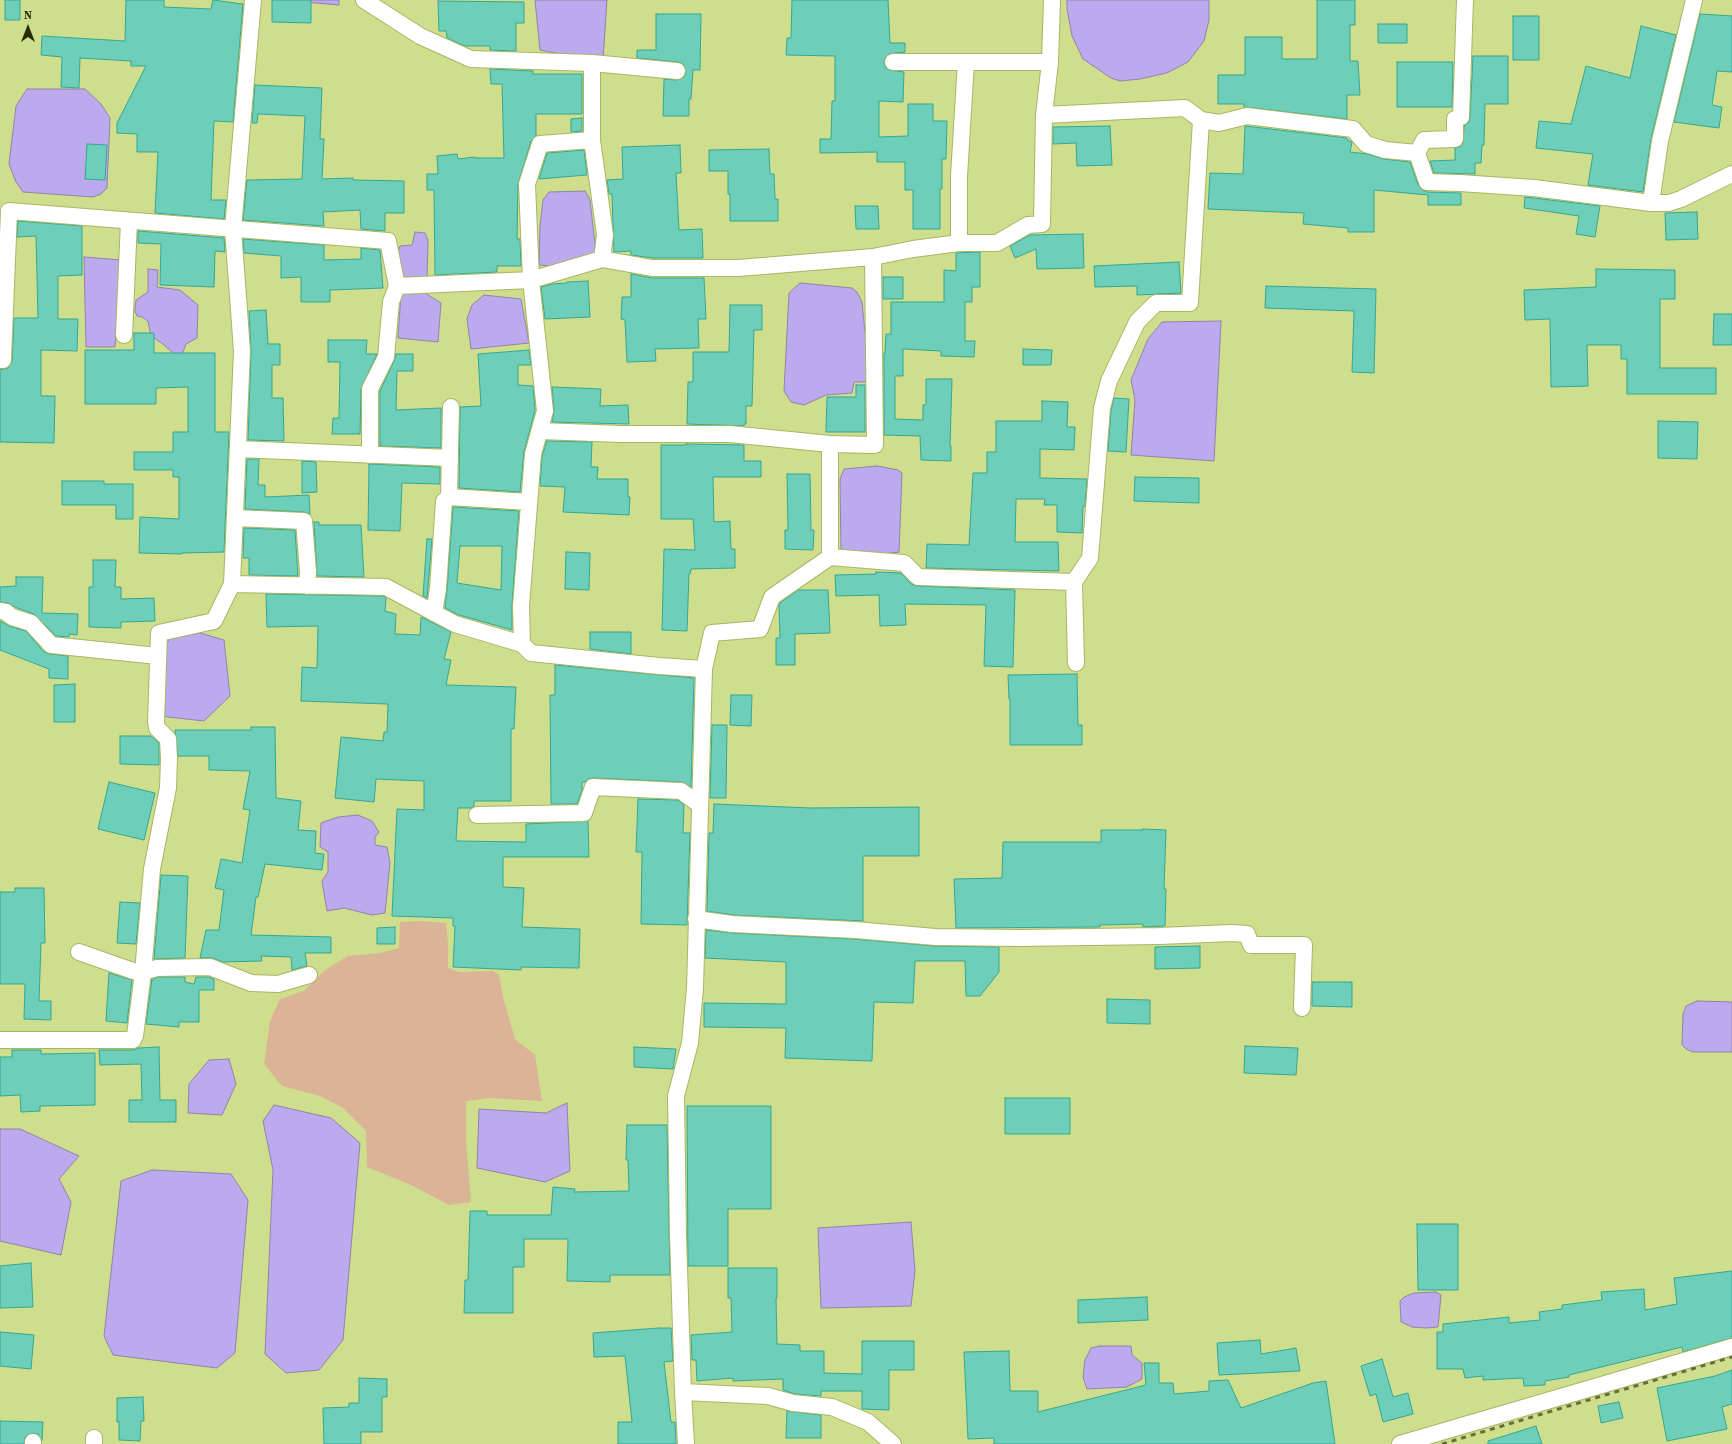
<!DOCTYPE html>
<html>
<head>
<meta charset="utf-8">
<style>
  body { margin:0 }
  #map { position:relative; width:1732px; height:1444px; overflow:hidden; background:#cede8c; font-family:"Source Serif 4",serif }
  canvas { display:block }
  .north { position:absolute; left:8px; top:8px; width:40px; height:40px; -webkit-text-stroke:3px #cede8c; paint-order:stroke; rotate:0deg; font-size:11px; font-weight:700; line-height:16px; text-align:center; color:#262b09 }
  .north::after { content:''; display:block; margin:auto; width:14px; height:18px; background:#262b09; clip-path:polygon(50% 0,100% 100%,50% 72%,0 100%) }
</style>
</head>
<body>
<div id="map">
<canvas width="1732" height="1444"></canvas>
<div class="north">N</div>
</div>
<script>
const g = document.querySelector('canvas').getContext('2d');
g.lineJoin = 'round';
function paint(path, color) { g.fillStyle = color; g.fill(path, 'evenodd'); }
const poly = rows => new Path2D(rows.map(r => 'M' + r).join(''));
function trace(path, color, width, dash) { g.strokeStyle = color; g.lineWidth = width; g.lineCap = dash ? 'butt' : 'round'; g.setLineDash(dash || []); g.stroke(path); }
paint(poly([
  [420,921,446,923,448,943,448,968,459,972,493,971,499,975,503,997,515,1039,535,1055,542,1101,490,1098,466,1101,466,1142,471,1202,449,1205,411,1185,367,1167,366,1131,343,1108,320,1096,282,1086,264,1064,270,1021,280,999,304,991,325,970,348,956,380,953,399,948,400,922]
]), '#dbb396');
const water = poly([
  [280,0,339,0,339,5,280,0],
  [535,0,607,0,603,60,580,58,540,50,535,0],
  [1067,0,1209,0,1209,20,1204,41,1188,62,1167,73,1140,79,1120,81,1111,78,1083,59,1072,36,1067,9,1067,0],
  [27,89,85,89,101,104,110,118,107,188,101,194,93,197,23,192,16,182,9,164,16,106,27,89],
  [585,191,590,200,596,253,550,266,539,265,540,226,543,200,549,192,585,191],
  [415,232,425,233,428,240,427,279,401,279,398,252,400,246,412,245,415,232],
  [84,257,122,260,115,347,86,347,84,257],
  [148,269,158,270,157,287,180,290,198,305,197,338,186,344,182,355,174,354,163,344,151,336,148,321,142,317,137,316,135,311,136,300,148,292,148,269],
  [800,283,852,288,857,292,862,302,870,382,854,382,852,393,826,395,804,405,791,402,784,391,789,293,800,283],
  [422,291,441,303,438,342,398,338,401,294,422,291],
  [484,295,521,299,529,343,471,349,467,319,472,305,484,295],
  [1221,321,1214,461,1131,455,1135,400,1131,380,1148,339,1162,322,1221,321],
  [877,466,898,470,902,473,899,552,876,555,841,553,840,479,844,469,877,466],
  [200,633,224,640,230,696,204,721,160,716,165,646,170,638,200,633],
  [358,815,372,821,379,832,375,837,375,845,387,847,390,863,385,913,372,915,344,908,327,911,322,881,328,872,328,852,320,847,321,823,338,817,358,815],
  [1697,1001,1732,1002,1732,1052,1693,1052,1686,1049,1682,1045,1683,1014,1686,1006,1697,1001],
  [229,1059,236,1084,222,1115,188,1113,189,1084,209,1060,229,1059],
  [567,1103,570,1171,545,1182,477,1168,479,1109,546,1113,567,1103],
  [274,1105,331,1118,360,1143,343,1340,319,1370,286,1373,265,1354,273,1170,263,1121,274,1105],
  [0,1129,20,1129,79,1156,59,1179,71,1202,61,1255,0,1241,0,1129],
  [152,1170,231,1174,248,1200,235,1353,217,1368,113,1355,104,1336,121,1181,152,1170],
  [911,1222,915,1271,911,1306,821,1308,818,1228,911,1222],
  [1436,1292,1441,1295,1438,1327,1426,1328,1412,1327,1401,1322,1400,1301,1404,1297,1414,1293,1436,1292],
  [1100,1346,1131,1346,1132,1355,1142,1363,1142,1379,1127,1387,1087,1389,1083,1377,1085,1360,1091,1348,1100,1346]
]);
paint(water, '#bda9ed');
trace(water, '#9083a9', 1);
const building = poly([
  [5,0,20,0,20,20,5,20,5,0],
  [126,0,164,0,164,7,211,9,213,0,243,4,233,122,214,121,211,200,226,200,224,219,155,213,158,152,137,152,137,134,117,133,117,123,146,66,131,66,131,61,80,58,79,88,61,87,62,57,41,55,42,36,125,41,126,0],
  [272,0,311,0,311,23,272,22,272,0],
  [792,0,888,0,890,43,905,43,905,52,889,54,885,58,884,62,885,67,889,70,904,72,903,102,879,101,879,137,908,136,908,104,933,104,933,121,947,121,946,159,942,159,942,189,940,189,940,229,913,229,913,190,905,190,905,162,877,162,877,152,820,153,820,139,831,139,832,101,835,101,835,56,786,55,787,38,791,38,792,0],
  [1317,0,1355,0,1355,25,1350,25,1350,61,1358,61,1360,95,1347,95,1347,119,1244,107,1244,104,1218,104,1218,75,1245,75,1245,37,1282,37,1282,59,1317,59,1317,0],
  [438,1,524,2,524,23,516,23,516,51,490,50,490,46,465,46,447,38,446,31,439,31,438,1],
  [656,14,701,14,700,70,693,70,691,99,689,99,689,116,663,116,664,79,676,80,684,77,686,72,683,64,678,62,637,58,637,50,656,50,656,14],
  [1700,14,1732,16,1732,72,1717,71,1712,105,1722,107,1719,128,1674,122,1700,14],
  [1513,16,1539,16,1539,60,1513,60,1513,16],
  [1378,24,1407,24,1407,43,1378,43,1378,24],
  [1641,26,1676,35,1651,139,1643,192,1588,185,1593,154,1536,148,1539,121,1571,124,1586,66,1630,78,1641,26],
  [1473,56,1508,56,1508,104,1485,104,1484,145,1482,145,1481,163,1475,163,1475,174,1434,173,1430,161,1455,160,1455,148,1460,147,1463,143,1464,126,1469,122,1470,117,1473,56],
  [1397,62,1453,62,1452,107,1397,107,1397,62],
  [490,69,533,71,533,74,582,74,582,114,536,114,536,136,531,141,518,184,517,239,520,239,521,266,497,266,497,272,435,275,434,190,427,190,427,174,438,174,437,156,457,154,458,159,475,157,475,158,504,158,502,84,491,84,490,69],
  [255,85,322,88,320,139,324,139,322,179,353,178,353,180,404,181,404,213,385,213,385,231,361,229,360,210,323,212,324,226,243,220,247,180,302,179,305,116,258,114,257,123,252,123,255,85],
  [582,118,582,131,571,132,571,119,582,118],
  [1110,126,1112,165,1077,166,1076,143,1053,144,1053,127,1110,126],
  [1245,126,1347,138,1347,140,1352,142,1350,152,1367,154,1384,159,1410,162,1418,185,1421,189,1427,192,1461,193,1461,205,1428,205,1428,195,1374,190,1374,232,1348,232,1348,228,1303,224,1304,213,1208,209,1210,173,1243,174,1245,126],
  [87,144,107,145,105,180,85,179,87,144],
  [680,145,681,173,676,173,679,230,702,229,703,258,653,258,631,255,631,251,614,252,612,194,609,194,607,180,623,179,622,147,680,145],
  [769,149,770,174,774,174,775,199,778,199,778,221,730,221,730,194,728,194,728,171,709,171,709,150,769,149],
  [584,150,587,175,539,179,547,153,584,150],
  [1525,197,1600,206,1595,237,1576,234,1579,216,1524,208,1525,197],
  [855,206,878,206,879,229,856,229,855,206],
  [1697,212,1698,239,1666,240,1665,213,1697,212],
  [18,221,82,226,82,275,58,276,58,319,78,319,77,351,41,350,41,396,55,396,54,443,0,442,0,370,8,368,12,361,14,318,38,318,36,236,17,237,18,221],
  [138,231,224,238,225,252,215,251,214,287,160,285,161,244,138,243,138,231],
  [1083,234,1084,268,1037,269,1036,249,1015,258,1010,246,1030,235,1083,234],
  [243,239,324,245,324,260,361,259,361,248,380,250,383,288,330,290,330,302,301,302,301,277,281,278,281,256,244,253,243,239],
  [980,252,980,287,972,287,972,302,965,302,965,341,975,341,974,357,941,356,941,351,903,349,903,376,895,376,895,419,923,420,923,405,926,405,926,379,952,379,950,446,951,446,951,461,921,460,920,436,884,435,884,353,885,353,886,334,891,334,891,302,944,302,944,270,956,271,956,253,980,252],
  [1179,262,1181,293,1137,295,1137,286,1095,287,1094,266,1179,262],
  [1596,269,1675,270,1675,299,1660,299,1660,368,1716,368,1716,394,1627,394,1627,359,1621,359,1621,345,1587,345,1588,386,1551,387,1550,319,1525,320,1524,290,1596,287,1596,269],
  [631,274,652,278,704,278,706,319,698,319,699,348,655,349,656,361,627,362,625,320,621,319,622,297,631,297,631,274],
  [883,277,903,277,903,299,883,299,883,277],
  [588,281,590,317,545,319,541,287,552,284,567,283,567,282,588,281],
  [1266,286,1376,289,1374,373,1352,372,1354,311,1265,308,1266,286],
  [730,305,762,305,762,330,754,330,752,406,746,406,746,424,744,424,744,426,687,424,688,382,693,382,693,352,729,352,730,305],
  [266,310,268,344,280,344,280,365,272,365,272,398,283,398,284,441,248,440,251,351,249,311,266,310],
  [1714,314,1732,314,1732,345,1713,345,1714,314],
  [134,333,154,333,154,353,215,353,215,432,229,432,224,552,182,553,182,554,139,553,140,517,179,519,179,477,173,477,173,470,134,470,134,452,173,452,173,432,188,432,188,387,156,388,156,404,85,404,85,350,134,350,134,333],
  [328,340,367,340,366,354,377,354,361,389,360,434,332,434,333,418,339,418,340,362,328,362,328,340],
  [1023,349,1052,350,1051,365,1023,365,1023,349],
  [529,350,531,365,518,365,518,385,533,386,535,410,524,452,520,492,459,488,460,407,481,406,478,354,529,350],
  [396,354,413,354,413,371,397,371,396,410,441,408,441,448,380,446,380,391,394,361,396,354],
  [856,385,865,385,865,432,826,432,827,397,856,397,856,385],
  [552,387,601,389,600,406,628,405,629,424,552,422,554,410,552,387],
  [1114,398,1129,399,1126,452,1108,451,1111,410,1114,398],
  [1042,401,1068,402,1067,427,1075,427,1074,450,1040,449,1040,478,1087,479,1085,506,1083,506,1082,533,1057,532,1057,505,1044,505,1045,499,1016,499,1015,542,1058,542,1059,571,926,568,927,544,969,545,973,473,987,473,987,452,996,452,996,421,1042,421,1042,401],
  [1658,421,1698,422,1697,459,1658,458,1658,421],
  [547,441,592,442,591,467,598,467,597,479,628,479,628,497,630,497,629,515,563,512,565,487,540,486,542,456,547,441],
  [686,444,744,445,744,461,761,461,761,477,713,477,714,522,730,521,731,549,735,549,735,568,691,569,690,574,689,574,687,631,662,630,664,549,695,550,693,519,661,519,661,445,686,445,686,444],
  [247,459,259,459,258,485,265,485,265,497,309,495,310,514,304,512,245,509,247,459],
  [302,461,316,462,317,492,302,493,302,461],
  [369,464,440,467,440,484,402,483,400,531,368,530,369,464],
  [787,474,810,474,811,530,814,530,813,550,785,549,785,530,788,530,787,474],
  [1135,477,1199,478,1199,503,1134,501,1135,477],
  [62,481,104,481,104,484,133,484,133,519,116,519,116,505,62,505,62,481],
  [453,507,519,511,512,605,512,630,459,615,445,608,447,590,453,507],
  [460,546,502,546,501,590,457,583,460,546],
  [314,522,319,522,319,525,361,525,364,577,317,576,314,522],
  [244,528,295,530,298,576,249,575,249,558,243,558,244,528],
  [427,539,432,539,427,598,423,596,427,539],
  [566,552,590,553,589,590,565,589,566,552],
  [93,560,116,560,115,587,121,587,121,599,154,598,155,621,121,622,121,628,89,627,89,587,93,587,93,560],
  [876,572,901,573,911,584,918,586,1015,590,1013,667,984,666,986,605,905,604,906,625,880,626,879,595,836,596,835,575,876,574,876,572],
  [16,577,43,577,42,613,78,614,77,635,69,634,69,637,56,636,34,614,17,608,8,603,0,602,0,587,16,586,16,577],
  [798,590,828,590,830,633,795,634,795,665,776,665,776,638,780,638,779,605,780,603,798,590],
  [266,594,384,596,386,598,385,611,396,614,395,634,420,635,421,617,451,632,444,659,451,660,446,685,516,687,514,729,511,729,511,801,474,801,474,806,471,808,458,808,456,841,526,842,526,824,588,821,589,857,503,857,503,887,524,888,522,927,580,929,579,968,521,967,521,970,453,967,455,926,453,926,453,918,392,916,397,809,424,810,424,781,376,779,374,802,335,798,341,737,383,741,384,732,387,732,388,704,301,701,302,667,317,668,318,626,267,627,266,594],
  [0,621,9,626,26,631,44,652,50,654,68,656,68,679,49,678,49,669,0,650,0,621],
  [590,632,631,632,631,654,590,649,590,632],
  [555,665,694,678,691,787,681,782,593,778,588,779,585,782,582,782,582,790,577,804,551,804,550,695,555,695,555,665],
  [1077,674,1078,725,1082,725,1082,745,1010,745,1010,699,1009,699,1008,675,1077,674],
  [75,684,75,722,54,722,54,685,75,684],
  [731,695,752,695,751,726,730,725,731,695],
  [712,725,727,725,726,798,710,798,712,725],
  [251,727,275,727,276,798,301,801,298,830,316,831,315,853,324,854,322,870,265,864,258,897,256,897,251,935,331,937,331,953,305,953,307,966,292,970,291,957,261,956,262,961,223,962,213,958,200,958,206,930,219,930,224,890,215,888,221,859,242,863,250,810,243,809,250,771,209,770,209,756,178,756,175,730,251,730,251,727],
  [120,736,151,736,159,743,159,765,120,764,120,736],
  [109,782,155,793,144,840,98,829,109,782],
  [638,799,678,800,684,805,683,833,690,833,687,925,641,924,642,852,636,852,638,799],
  [714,804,811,808,919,807,919,856,863,856,863,921,733,915,707,911,709,833,713,833,714,804],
  [1143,829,1166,830,1164,889,1166,889,1165,926,1143,927,1143,924,1100,925,1100,927,956,928,954,879,1002,878,1003,842,1101,842,1101,830,1143,830,1143,829],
  [161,875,188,876,185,958,154,959,161,875],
  [15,888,44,888,45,943,41,943,39,1001,51,1001,51,1020,24,1019,25,984,0,984,0,892,15,892,15,888],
  [120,902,140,903,136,944,117,943,120,902],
  [395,927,395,944,377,944,377,928,395,927],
  [706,930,732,933,854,939,934,946,999,947,999,972,980,996,966,996,965,961,915,961,913,1003,874,1002,872,1061,785,1058,786,1028,704,1027,704,1003,786,1004,786,962,705,958,706,930],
  [1200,946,1200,968,1155,969,1155,947,1200,946],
  [109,973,132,980,127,1023,106,1021,109,973],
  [158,977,185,977,185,982,194,984,196,977,208,977,214,979,214,990,199,990,199,1022,179,1022,179,1027,146,1024,152,979,158,977],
  [1312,982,1352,982,1352,1007,1312,1006,1312,982],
  [1107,999,1150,1000,1150,1024,1107,1023,1107,999],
  [1245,1046,1298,1048,1296,1075,1244,1073,1245,1046],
  [159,1047,160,1100,176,1100,176,1122,129,1122,129,1100,142,1100,141,1064,100,1065,99,1050,133,1050,139,1048,159,1047],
  [634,1047,676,1049,673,1069,634,1067,634,1047],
  [12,1050,41,1050,41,1054,95,1053,95,1105,40,1106,40,1111,21,1112,20,1095,0,1096,0,1057,12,1057,12,1050],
  [1005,1098,1070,1098,1070,1134,1005,1134,1005,1098],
  [687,1106,771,1106,771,1209,728,1209,728,1266,688,1266,687,1106],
  [627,1125,667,1125,670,1275,610,1275,610,1282,567,1281,568,1239,524,1239,524,1267,513,1267,513,1313,464,1313,465,1280,468,1280,470,1211,487,1211,487,1215,551,1215,553,1187,575,1189,574,1192,629,1191,628,1160,626,1160,627,1125],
  [1417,1224,1458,1224,1458,1290,1418,1290,1417,1224],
  [31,1263,33,1307,0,1308,0,1266,31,1263],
  [728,1268,777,1268,777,1298,776,1298,777,1344,800,1345,800,1351,824,1351,824,1373,862,1374,862,1341,914,1341,914,1370,889,1370,889,1410,862,1409,862,1391,821,1391,821,1396,795,1394,783,1390,783,1379,733,1381,733,1378,697,1381,696,1360,692,1360,691,1335,732,1332,731,1298,728,1298,728,1268],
  [1732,1271,1732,1338,1683,1352,1682,1347,1569,1375,1569,1377,1545,1381,1545,1385,1524,1386,1523,1378,1483,1380,1483,1376,1465,1378,1463,1369,1437,1369,1437,1332,1443,1332,1443,1324,1509,1317,1509,1323,1540,1320,1539,1312,1562,1309,1562,1305,1602,1300,1601,1292,1644,1289,1645,1310,1677,1304,1674,1278,1732,1271],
  [1147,1297,1148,1320,1078,1323,1078,1300,1147,1297],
  [659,1328,671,1328,673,1361,664,1362,671,1422,675,1422,676,1444,618,1444,618,1422,632,1422,625,1356,594,1357,593,1333,659,1328],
  [0,1332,34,1335,31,1369,0,1366,0,1332],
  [1260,1340,1261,1354,1296,1348,1300,1371,1219,1375,1217,1343,1260,1340],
  [1009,1351,1010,1391,1038,1391,1038,1412,1146,1385,1144,1363,1159,1363,1159,1383,1173,1383,1174,1394,1209,1391,1209,1381,1228,1380,1241,1408,1313,1383,1326,1381,1335,1444,994,1444,994,1438,968,1439,964,1352,1009,1351],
  [1382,1359,1393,1397,1408,1393,1413,1414,1383,1422,1376,1394,1370,1396,1361,1366,1382,1359],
  [1732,1370,1732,1404,1722,1407,1727,1429,1667,1441,1657,1388,1715,1376,1732,1370],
  [359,1378,387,1379,387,1397,382,1397,382,1432,361,1432,361,1444,324,1444,323,1408,349,1407,349,1403,359,1403,359,1378],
  [143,1397,144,1421,141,1421,140,1441,119,1440,119,1421,117,1422,117,1398,143,1397],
  [1619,1402,1623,1418,1601,1423,1598,1406,1619,1402],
  [787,1411,821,1415,821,1438,786,1438,787,1411],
  [0,1421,43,1422,42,1441,38,1434,33,1433,25,1437,24,1444,0,1444,0,1421],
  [1536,1426,1542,1444,1488,1444,1488,1441,1536,1426]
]);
paint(building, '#6dcfb9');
trace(building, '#33a792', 1);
const street = poly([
  [364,0,420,36,471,59,592,63,677,71],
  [893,62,1050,62,1052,0],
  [1044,115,1185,108,1201,120,1219,123,1247,116,1353,129,1366,144,1385,150,1417,153,1427,182,1460,183,1534,188,1651,203,1669,203,1681,199,1732,174],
  [1417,153,1424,140,1455,139,1455,119,1461,117,1465,0],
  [1651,203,1660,141,1694,0],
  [959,243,959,176,966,62],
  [873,257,913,249,959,243,997,243,1028,225,1042,224,1044,115,1050,62],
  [602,259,652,268,739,268,873,257,875,445,830,444,830,557],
  [124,335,129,221],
  [0,360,3,360,9,211,388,241,397,286,531,280,602,259,605,235,592,140,592,63],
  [451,407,449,497,529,502],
  [540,431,621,434,730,434,830,444],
  [238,449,450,458],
  [370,455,370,389,386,357,391,302,397,286],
  [235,518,304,521,308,571,307,586],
  [1074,582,1076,663],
  [232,584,242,351,233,229,253,0],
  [0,611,6,612,12,617,31,623,51,645,158,656],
  [434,613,438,589,444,501,449,497],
  [522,644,521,606,533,454,545,411,531,280,527,184,540,144,592,140],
  [477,815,584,813,593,787,681,791,700,805],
  [696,919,732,924,855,930,935,937,1019,938,1159,936,1232,933,1247,934,1251,945,1304,945,1302,1008],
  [309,975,278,984,251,983,210,967,157,968,143,972,152,869,168,788,169,759,168,739,157,728,156,722,159,633,214,621,232,584,386,587,455,624,522,644,531,653,659,666,704,669],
  [0,1040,133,1040,135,1036,143,972,133,971,79,952],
  [683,1392,768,1396,793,1403,832,1407,868,1422,893,1444],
  [94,1438,94,1444],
  [33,1442,33,1444],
  [686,1444,683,1392,678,1235,676,1096,690,1043,695,988,704,669,712,633,760,629,772,597,830,557,904,563,918,577,1074,582,1090,558,1102,408,1109,381,1137,322,1156,303,1190,303,1201,120],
  [1400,1444,1732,1347]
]);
trace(street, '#a7b665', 18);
trace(street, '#fff', 16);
trace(poly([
  [1442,1444,1732,1357]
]), '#666f3b', 3, [5, 5]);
</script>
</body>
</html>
